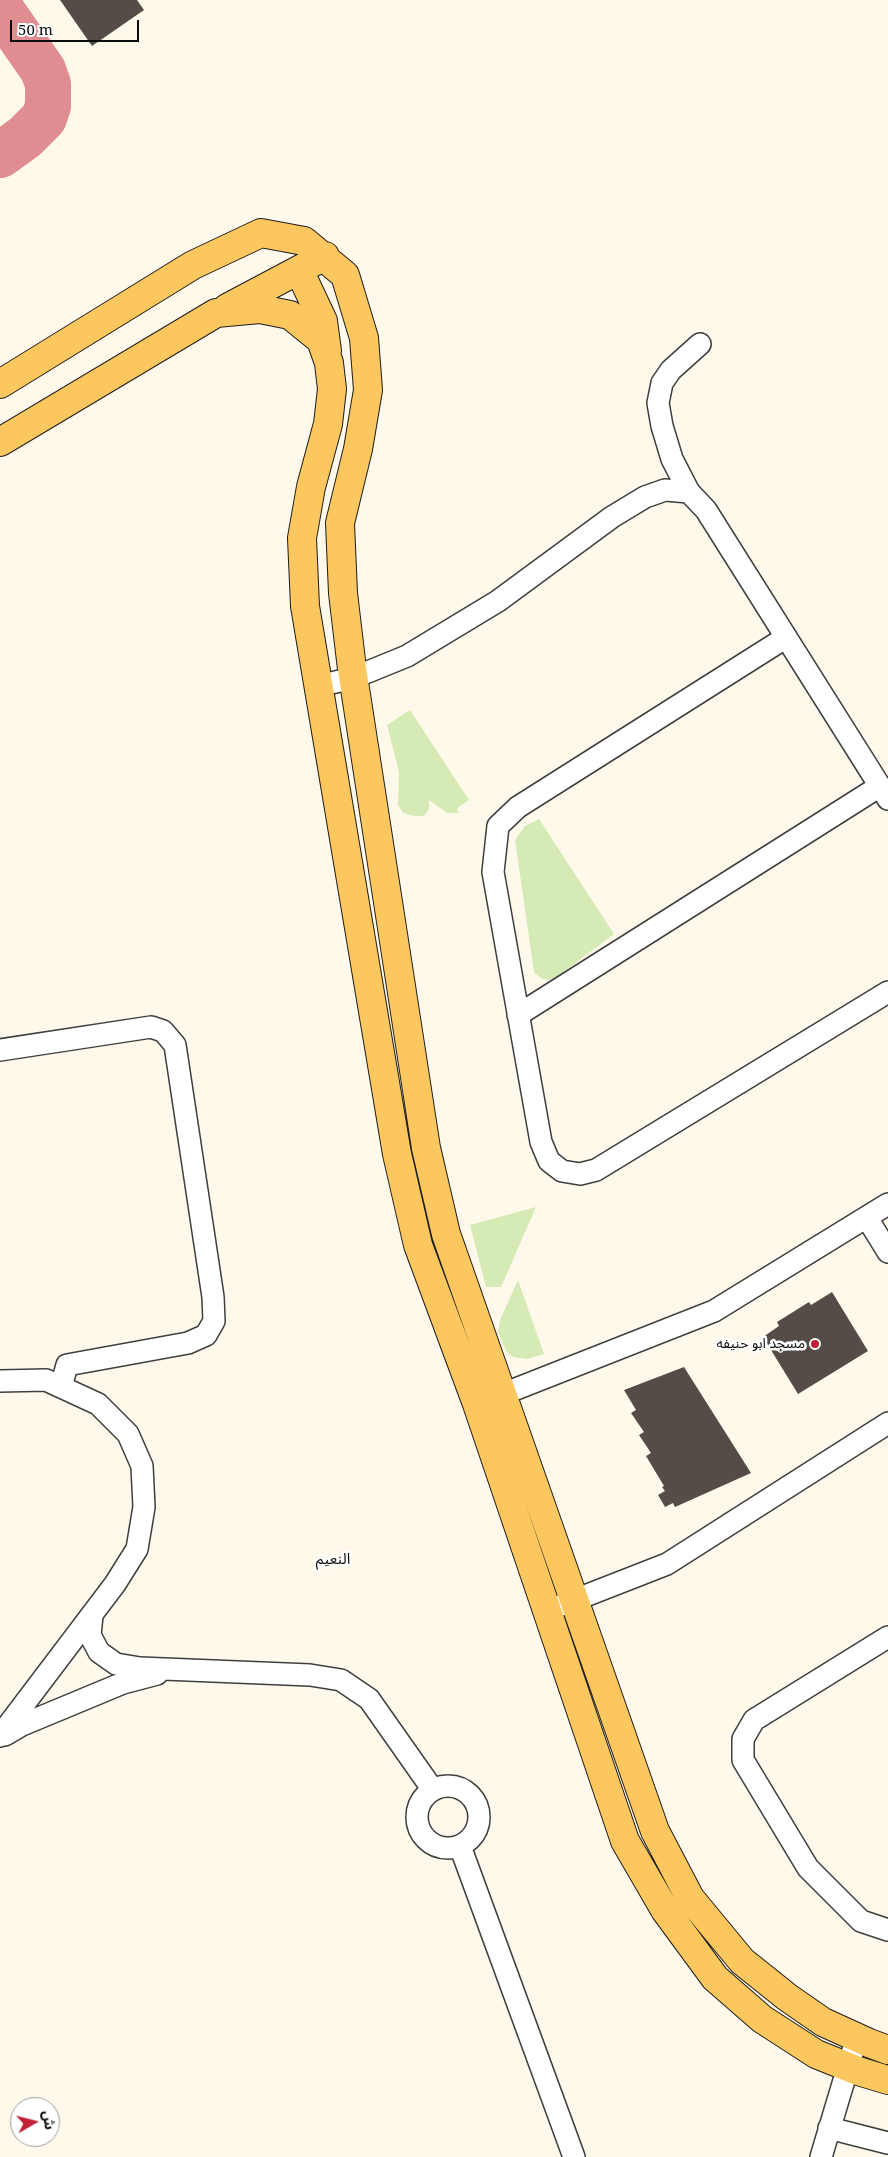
<!DOCTYPE html>
<html>
<head>
<meta charset="utf-8">
<style>
  body { margin:0 }
  #map { position:relative; width:888px; height:2157px; overflow:hidden; background:#fff9eb; font-family:"Noto Serif","Noto Sans Arabic",serif }
  canvas { display:block }
  .north { position:absolute; left:10px; top:2097px; width:50px; height:50px; box-sizing:border-box; background:#fff; border:1px solid #9e9e9e; border-radius:50%; rotate:82deg; font-size:14px; font-weight:700; line-height:20px; text-align:center; color:#0c0c0c }
  .north::after { content:''; display:block; margin:auto; width:18px; height:22px; background:#c02137; clip-path:polygon(50% 0,100% 100%,50% 72%,0 100%) }
  .scale { position:absolute; left:10px; top:20px; width:129px; height:22px; box-sizing:border-box; border:2px solid #0c0c0c; border-top:0; padding-left:6px; font-size:15px; line-height:18px; white-space:nowrap; color:#0c0c0c; -webkit-text-stroke:4px #fff; paint-order:stroke }
</style>
</head>
<body>
<div id="map">
<canvas width="888" height="2157"></canvas>
<div class="north">ش</div>
<div class="scale">50 m</div>
</div>
<script>
const g = document.querySelector('canvas').getContext('2d');
g.lineJoin = 'round';
function paint(path, color) { g.fillStyle = color; g.fill(path, 'evenodd'); }
const poly = rows => new Path2D(rows.map(r => 'M' + r).join(''));
function trace(path, color, width, dash) { g.strokeStyle = color; g.lineWidth = width; g.lineCap = dash ? 'butt' : 'round'; g.setLineDash(dash || []); g.stroke(path); }
function write(font, color, halo, rows, align = 'center') {
  g.font = font + ' "Noto Serif","Noto Sans Arabic",serif'; g.lineWidth = 5; g.setLineDash([]); g.textBaseline = 'middle'; g.strokeStyle = halo; g.fillStyle = color; for (const [text, x, y, turn = 0] of rows) {
    g.save(); g.translate(x, y); g.rotate((+turn || 0) * Math.PI / 180); g.textAlign = isNaN(turn) ? turn : align; if (halo) g.strokeText(text, 0, 0); g.fillText(text, 0, 0); g.restore();
  }
}
paint(poly([
  [410,710,469,800,457,808,459,813,447,813,429,800,429,809,424,816,414,816,403,813,398,805,399,772,387,725],
  [539,819,614,934,553,980,542,979,534,972,515,840,525,826],
  [536,1207,501,1287,486,1287,470,1225],
  [518,1280,544,1354,527,1359,513,1357,506,1351,498,1332,500,1320]
]), '#d5eab4');
trace(poly([
  [0,8,43,70,48,84,48,106,44,118,25,137,0,155]
]), '#e08d91', 46);
paint(poly([
  [60,0,137,0,144,10,92,46],
  [832,1292,868,1351,798,1394,763,1337,779,1326,777,1322,809,1302,811,1305],
  [684,1367,751,1473,675,1507,673,1503,665,1507,658,1495,665,1491,662,1487,664,1486,646,1456,651,1453,639,1435,644,1432,631,1413,636,1410,624,1390]
]), '#554c48');
const minor = poly([
  [689,492,672,459,662,426,658,403,662,383,671,370,700,344],
  [785,638,518,807,498,826,493,872,541,1142,549,1161,562,1171,580,1174,596,1170,888,992],
  [318,686,353,678,407,656,498,601,612,517,645,497,665,490,689,492,706,510,888,799],
  [518,1015,880,786],
  [0,1050,151,1027,163,1031,175,1045,213,1297,214,1321,206,1335,188,1343,67,1365,61,1387],
  [867,1218,888,1252],
  [0,1381,46,1380,98,1404,128,1434,142,1466,144,1507,137,1549,115,1584,0,1736],
  [488,1400,714,1311,888,1204],
  [562,1605,667,1564,888,1423],
  [92,1616,90,1635,99,1652,116,1664,140,1668,310,1675,341,1680,369,1699,433,1790],
  [888,1637,754,1720,743,1739,743,1760,808,1868,861,1921,888,1930],
  [5,1735,22,1725,123,1683,157,1674],
  '417 1817a31 31 0 1 1 62 0a31 31 0 1 1-62 0Z',
  [460,1846,574,2157],
  [829,2128,888,2143],
  [821,2157,857,2037]
]);
const major = poly([
  [299,270,323,321,327,351],
  [227,308,325,256],
  [0,384,193,265,261,233,304,241,345,275,364,338,368,390,358,449,340,523,343,593,352,669,426,1148,446,1234,655,1831,690,1898,742,1961,787,1997,823,2022,869,2043,888,2050],
  [0,442,216,313,260,309,290,315,321,340,329,363,332,389,328,424,311,487,302,538,305,606,397,1154,418,1245,477,1404,625,1841,665,1910,715,1978,762,2019,816,2054,858,2071,888,2080]
]);
trace(minor, '#3f3f3f', 24);
trace(major, '#1d1d1d', 30);
trace(minor, '#fff', 21);
trace(major, '#fcc75e', 28);
for (const [x, y, r, color] of [
  [815,1344,5,"#c02137"]
]) { const dot = new Path2D(); dot.arc(x, y, r, 0, 2 * Math.PI); g.fillStyle = color; g.fill(dot); trace(dot, '#fff', 2); }
write('14px', '#0c0c0c', '#fff', [
  ["مسجد ابو حنيفه",805,1344]
], 'right');
write('15px', '#0c0c0c', '#fff', [
  ["النعيم",333,1560]
]);
</script>
</body>
</html>
